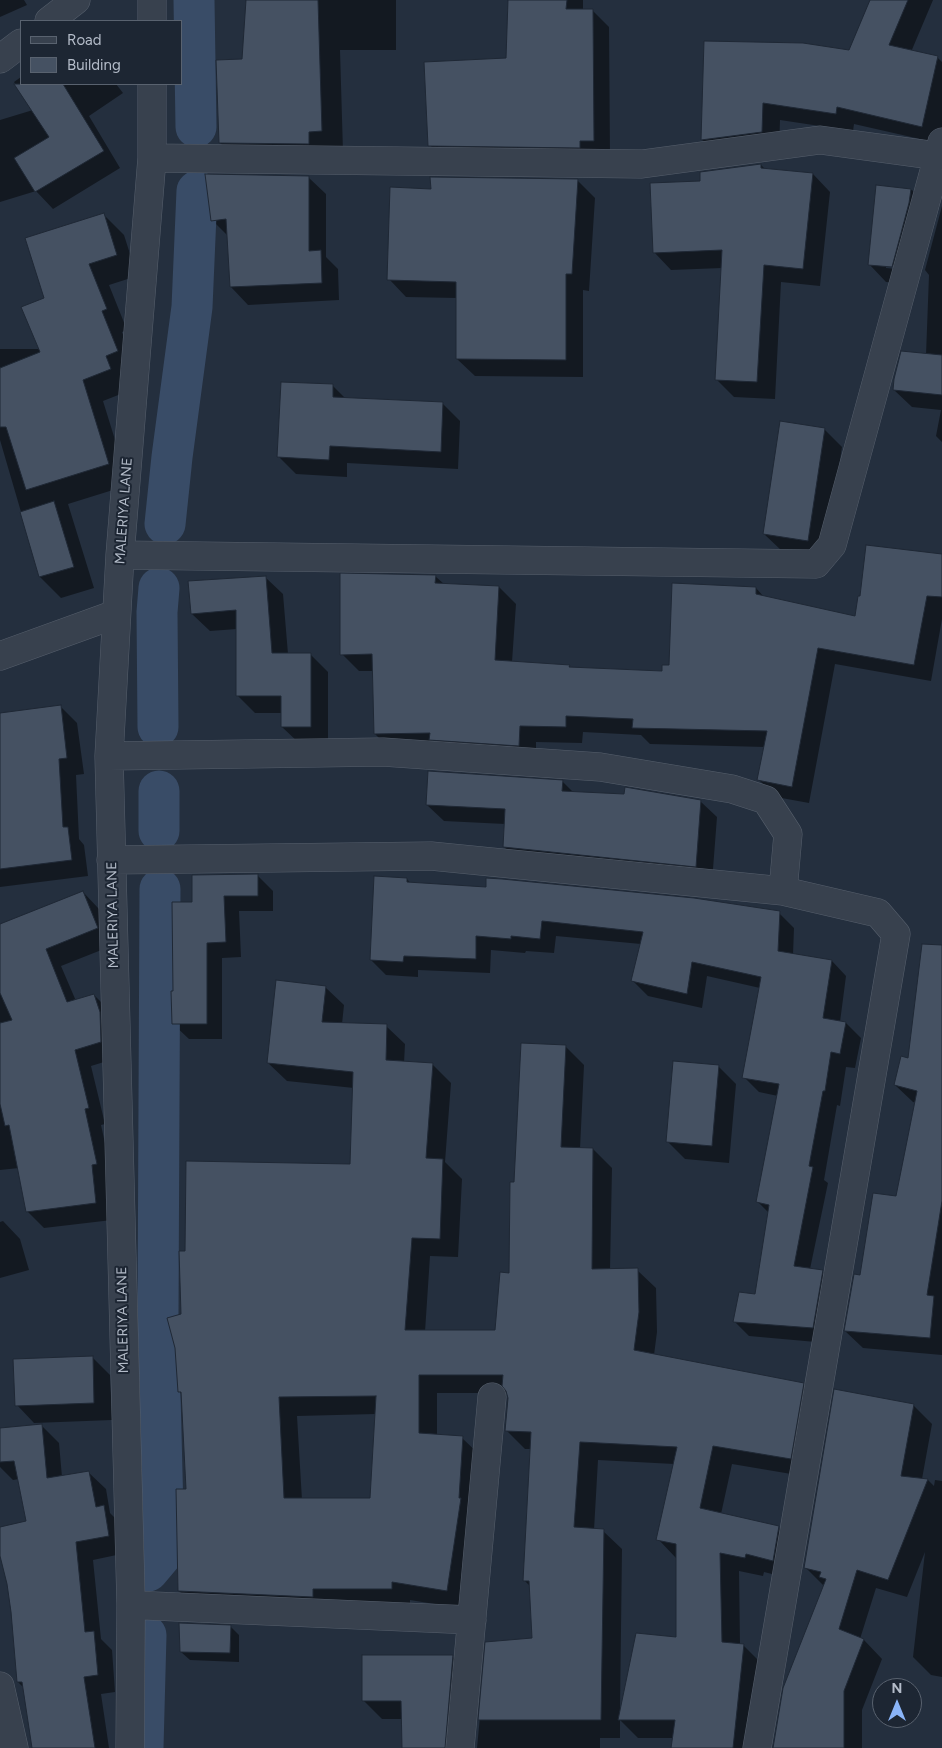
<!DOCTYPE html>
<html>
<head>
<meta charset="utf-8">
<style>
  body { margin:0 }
  #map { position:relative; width:942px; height:1748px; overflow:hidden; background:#242f3e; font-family:Figtree,sans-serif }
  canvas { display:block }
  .legend { position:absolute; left:20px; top:20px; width:162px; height:65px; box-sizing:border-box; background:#1d2633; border:1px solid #59626f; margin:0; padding:6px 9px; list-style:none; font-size:15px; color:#b4bcc9 }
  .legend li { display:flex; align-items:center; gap:10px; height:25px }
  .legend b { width:25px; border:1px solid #59626f }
  .north { position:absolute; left:872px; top:1678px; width:50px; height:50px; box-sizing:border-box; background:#1d2633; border:1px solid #59626f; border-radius:50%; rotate:0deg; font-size:14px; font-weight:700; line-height:20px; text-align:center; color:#b4bcc9 }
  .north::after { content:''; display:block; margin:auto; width:18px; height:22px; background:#8ab4f8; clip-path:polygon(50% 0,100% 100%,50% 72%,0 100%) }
</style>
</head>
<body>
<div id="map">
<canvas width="942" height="1748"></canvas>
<ul class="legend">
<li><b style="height:6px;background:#38414e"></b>Road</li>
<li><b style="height:14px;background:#455162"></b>Building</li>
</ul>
<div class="north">N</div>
</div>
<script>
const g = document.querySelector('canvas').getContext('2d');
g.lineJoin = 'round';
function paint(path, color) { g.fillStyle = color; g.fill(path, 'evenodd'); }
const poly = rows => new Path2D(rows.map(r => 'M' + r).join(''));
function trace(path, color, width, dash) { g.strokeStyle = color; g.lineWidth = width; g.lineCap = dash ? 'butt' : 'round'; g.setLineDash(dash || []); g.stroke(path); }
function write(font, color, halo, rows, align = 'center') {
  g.font = font + ' Figtree,sans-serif'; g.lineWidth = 4; g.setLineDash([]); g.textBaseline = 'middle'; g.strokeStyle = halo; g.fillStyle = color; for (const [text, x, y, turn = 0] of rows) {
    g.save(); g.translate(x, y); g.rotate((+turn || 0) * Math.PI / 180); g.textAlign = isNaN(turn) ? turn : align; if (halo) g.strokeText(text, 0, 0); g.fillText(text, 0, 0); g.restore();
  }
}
paint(poly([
  [0,0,24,0,27,5,0,17],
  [247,0,396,0,396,50,340,50,343,152,242,164,220,143,243,61],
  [509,0,583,0,583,10,592,10,609,27,610,157,446,162,430,145,508,59],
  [871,0,933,0,911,52,937,57,942,62,942,144,854,124,853,131,780,120,779,149,720,157,702,140,705,42,850,51],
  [21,77,21,84,116,84,123,93,89,116,120,168,53,209,36,191,0,202,0,120,33,110,14,82],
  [761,165,766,170,813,174,830,192,820,286,781,282,775,399,734,397,716,379,722,268,671,270,654,252,701,182],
  [308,177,326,194,326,257,338,269,339,300,248,305,231,287,228,236,212,220],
  [577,180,595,198,589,291,583,290,583,377,475,376,457,359,457,298,406,297,389,279,432,190],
  [877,187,912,190,930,208,909,284,886,282,869,264],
  [886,265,898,266,898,269,886,268],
  [942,206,942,442,936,436,941,410,912,407,894,390,926,355,929,275,925,270],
  [103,214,124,235,137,276,109,285,127,330,122,332,138,372,131,390,103,401,129,485,68,504,94,588,61,598,40,577,0,440,0,349,40,349,46,298],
  [333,386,346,399,443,404,460,421,458,469,347,463,347,477,296,474,279,457],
  [824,429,842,447,825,558,782,551,764,534],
  [942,555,942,619,931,681,835,664,809,803,776,797,759,780,765,747,650,744,641,735,583,732,582,743,536,742,536,762,392,751,375,734,373,671,359,671,342,654,435,576,444,584,499,587,516,604,512,662,569,666,571,668,663,673,756,588,764,597,856,618],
  [265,577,283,594,288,654,310,654,328,672,328,744,300,744,282,727,282,713,255,713,237,695,237,629,210,631,192,614],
  [61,707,77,723,84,774,76,775,79,839,84,845,88,876,0,887,0,714],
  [562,781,573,792,700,801,717,817,712,882,521,863,504,847,505,824,444,821,427,805],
  [257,875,273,891,273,911,239,911,241,957,222,958,222,1039,189,1039,173,1024,174,992,194,903],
  [407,879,411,884,779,913,794,928,793,955,832,961,846,976,840,1022,846,1023,861,1038,855,1068,846,1067,840,1106,837,1105,824,1180,828,1183,810,1269,822,1271,837,1286,827,1343,749,1336,734,1321,756,1296,769,1213,758,1202,778,1096,759,1092,744,1077,760,988,707,976,702,1008,648,996,633,981,641,944,556,936,554,953,526,951,525,953,491,950,490,973,418,970,418,977,386,975,371,960],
  [83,892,99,909,114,945,61,966,76,1001,94,995,111,1012,117,1058,91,1066,105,1124,101,1125,113,1180,112,1220,44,1228,27,1211,19,1168,0,1170,0,925],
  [942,952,942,1355,863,1348,845,1331,861,1277,897,1198,916,1103,913,1102,895,1085,909,1059],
  [325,987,344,1005,342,1024,386,1026,405,1044,404,1063,432,1064,451,1083,445,1162,462,1179,458,1257,430,1256,425,1332,496,1332,510,1274,515,1183,565,1046,584,1065,580,1149,593,1149,612,1168,610,1270,637,1270,656,1288,657,1332,654,1355,803,1384,822,1403,809,1477,732,1464,721,1514,778,1527,797,1546,792,1579,764,1572,763,1576,739,1571,740,1645,743,1645,762,1664,753,1748,672,1748,674,1738,638,1738,620,1720,620,1738,600,1738,600,1748,477,1748,487,1643,533,1639,530,1586,524,1580,531,1449,525,1449,506,1430,508,1393,437,1393,437,1436,462,1438,481,1456,465,1609,410,1600,410,1608,198,1610,179,1591,188,1491,183,1396,179,1392,186,1252,352,1165,354,1088,287,1081,268,1063],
  [376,1414,371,1500,302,1500,297,1416],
  [598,1460,674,1464,658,1539,676,1558,678,1639,621,1710,620,1710,622,1549,603,1531,594,1530],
  [718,1066,736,1084,729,1163,685,1159,667,1141],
  [3,1221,20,1239,29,1270,0,1278,0,1222],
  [93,1358,110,1375,112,1420,34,1423,17,1405],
  [913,1405,932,1424,922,1479,928,1480,934,1486,935,1480,942,1481,942,1677,931,1675,913,1657,925,1552,907,1597,876,1588,860,1639,864,1640,882,1659,862,1710,862,1748,774,1748,824,1586,805,1567],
  [41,1425,59,1443,62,1477,88,1472,106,1489,110,1513,121,1524,126,1553,93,1560,101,1639,112,1650,115,1692,101,1694,109,1748,33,1748,24,1688,18,1682,8,1583,0,1550,0,1528,27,1522,19,1479,13,1480,0,1467,0,1429],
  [230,1626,239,1635,239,1662,190,1660,181,1652],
  [452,1656,471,1675,464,1748,403,1748,403,1719,382,1719,364,1701]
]), '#0007');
trace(poly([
  [194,0,196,127],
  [165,524,172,457,192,307,197,191],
  [158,727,157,612,159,588],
  [159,791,159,831],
  [148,1571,164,1552,158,1314,160,889],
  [143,1748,146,1635]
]), '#394c67', 41);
const building = poly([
  [246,0,318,0,322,131,309,132,309,144,219,143,216,60,242,59,246,0],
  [508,0,567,0,566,9,593,9,594,141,580,141,580,148,428,146,424,62,506,58,508,0],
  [870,0,908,0,889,45,938,56,922,127,837,107,836,114,763,103,762,132,701,140,704,41,803,43,849,50,870,0],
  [14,84,63,84,104,151,35,192,14,158,49,137,14,84],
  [761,164,761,168,813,173,803,269,764,265,757,382,715,380,722,250,653,253,650,183,700,181,700,172,761,164],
  [205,174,309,176,309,251,321,250,322,283,230,287,226,219,211,221,205,174],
  [430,177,578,179,572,274,566,274,566,360,456,359,456,282,387,280,390,187,431,189,430,177],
  [876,185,911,189,909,203,892,267,868,265,876,185],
  [104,213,117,255,89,264,107,309,102,311,118,351,106,356,111,369,83,380,109,464,26,490,6,427,0,427,0,368,40,352,21,307,44,298,25,238,104,213],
  [901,351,942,355,942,395,893,390,894,379,901,351],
  [281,382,333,384,333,397,443,402,441,452,330,446,329,460,277,457,281,382],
  [780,421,825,428,808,541,763,534,780,421],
  [54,501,74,567,39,577,20,512,54,501],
  [866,545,942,554,942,597,927,596,914,665,818,648,792,787,757,780,767,731,632,728,633,719,566,716,566,727,520,726,519,746,429,740,430,733,374,734,372,654,340,655,340,573,436,575,435,583,499,586,495,660,570,665,569,667,662,671,662,665,669,665,672,583,756,587,756,594,855,616,858,596,860,596,866,545],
  [266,576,272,653,311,653,311,727,281,727,281,696,236,696,236,610,191,614,188,581,266,576],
  [61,705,67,758,59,759,63,827,68,827,72,860,0,869,0,713,61,705],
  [428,771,563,780,562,791,624,794,625,787,701,800,696,867,503,847,505,809,426,805,428,771],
  [258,874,258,896,224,896,226,942,207,943,207,1024,172,1024,171,991,173,991,172,902,192,902,192,875,258,874],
  [374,876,407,878,407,882,486,887,486,878,502,879,694,898,780,911,778,951,832,960,823,1018,846,1022,840,1054,831,1052,825,1091,823,1091,809,1166,813,1167,794,1266,823,1270,813,1328,733,1322,739,1292,755,1294,769,1205,756,1202,779,1084,742,1078,761,977,692,962,687,994,631,981,643,932,542,921,540,939,511,936,511,939,476,936,476,959,404,956,403,962,370,960,374,876],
  [83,891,98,928,46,949,67,1002,94,994,100,1012,101,1042,75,1050,89,1108,85,1109,97,1164,92,1165,96,1203,26,1212,9,1125,5,1126,0,1104,0,1023,12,1020,0,993,0,924,83,891],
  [922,944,942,945,942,1201,927,1295,934,1296,930,1338,844,1331,854,1274,860,1275,873,1193,896,1196,917,1091,894,1085,901,1056,908,1058,922,944],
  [276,980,326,986,322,1022,387,1024,386,1060,433,1063,426,1158,443,1159,440,1239,412,1238,405,1330,495,1330,500,1272,509,1273,510,1182,514,1182,521,1043,566,1045,561,1147,593,1148,592,1269,638,1268,639,1312,634,1350,804,1383,791,1459,713,1446,700,1508,779,1526,773,1561,746,1554,745,1558,720,1553,722,1642,744,1644,733,1748,671,1748,675,1720,618,1720,636,1633,676,1637,676,1544,656,1540,677,1447,580,1442,574,1527,604,1529,601,1720,478,1720,485,1642,532,1638,529,1581,523,1581,531,1432,505,1431,508,1398,506,1391,502,1386,503,1375,419,1375,419,1433,463,1436,459,1498,461,1498,447,1591,392,1582,392,1589,313,1589,313,1597,178,1591,176,1489,186,1489,181,1392,178,1392,175,1348,167,1318,181,1314,179,1251,185,1251,186,1161,350,1164,353,1072,267,1063,276,980],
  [376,1396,370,1498,284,1498,279,1397,376,1396],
  [673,1061,719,1065,712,1146,666,1142,673,1061],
  [93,1356,94,1403,15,1406,13,1359,93,1356],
  [834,1389,914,1404,901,1476,928,1479,888,1580,857,1570,839,1629,864,1639,844,1691,844,1748,773,1748,783,1688,826,1579,819,1577,821,1572,804,1568,834,1389],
  [42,1424,47,1478,89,1471,96,1507,104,1505,109,1536,76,1542,85,1632,94,1631,98,1675,84,1677,95,1748,32,1748,22,1682,17,1682,11,1612,7,1584,0,1556,0,1527,26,1521,14,1461,0,1462,0,1428,42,1424],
  [179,1623,231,1625,230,1653,180,1652,179,1623],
  [362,1655,453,1655,445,1748,402,1748,401,1701,362,1701,362,1655]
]);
paint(building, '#455162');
trace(building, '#1f2835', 1);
const minor = poly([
  [49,21,76,0],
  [152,21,152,0],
  [0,59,21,43],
  [152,158,642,164,820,140,938,156],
  [120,555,816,564,832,545,942,142],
  [0,656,116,614],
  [109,756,383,752,600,767,732,789,766,800,788,834,783,891],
  [111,860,431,856,783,891,878,913,896,934,757,1748],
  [131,1605,472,1620],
  [0,1686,14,1748],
  [130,1748,131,1605,109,756,120,555,152,158,152,84],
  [460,1748,492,1397]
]);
trace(minor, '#565f6c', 29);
trace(minor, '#38414e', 28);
write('14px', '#b4bcc9', '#1d2633', [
  ["MALERIYA LANE",124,511,-86],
  ["MALERIYA LANE",113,915,-91],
  ["MALERIYA LANE",123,1320,-91]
]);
</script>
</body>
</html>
